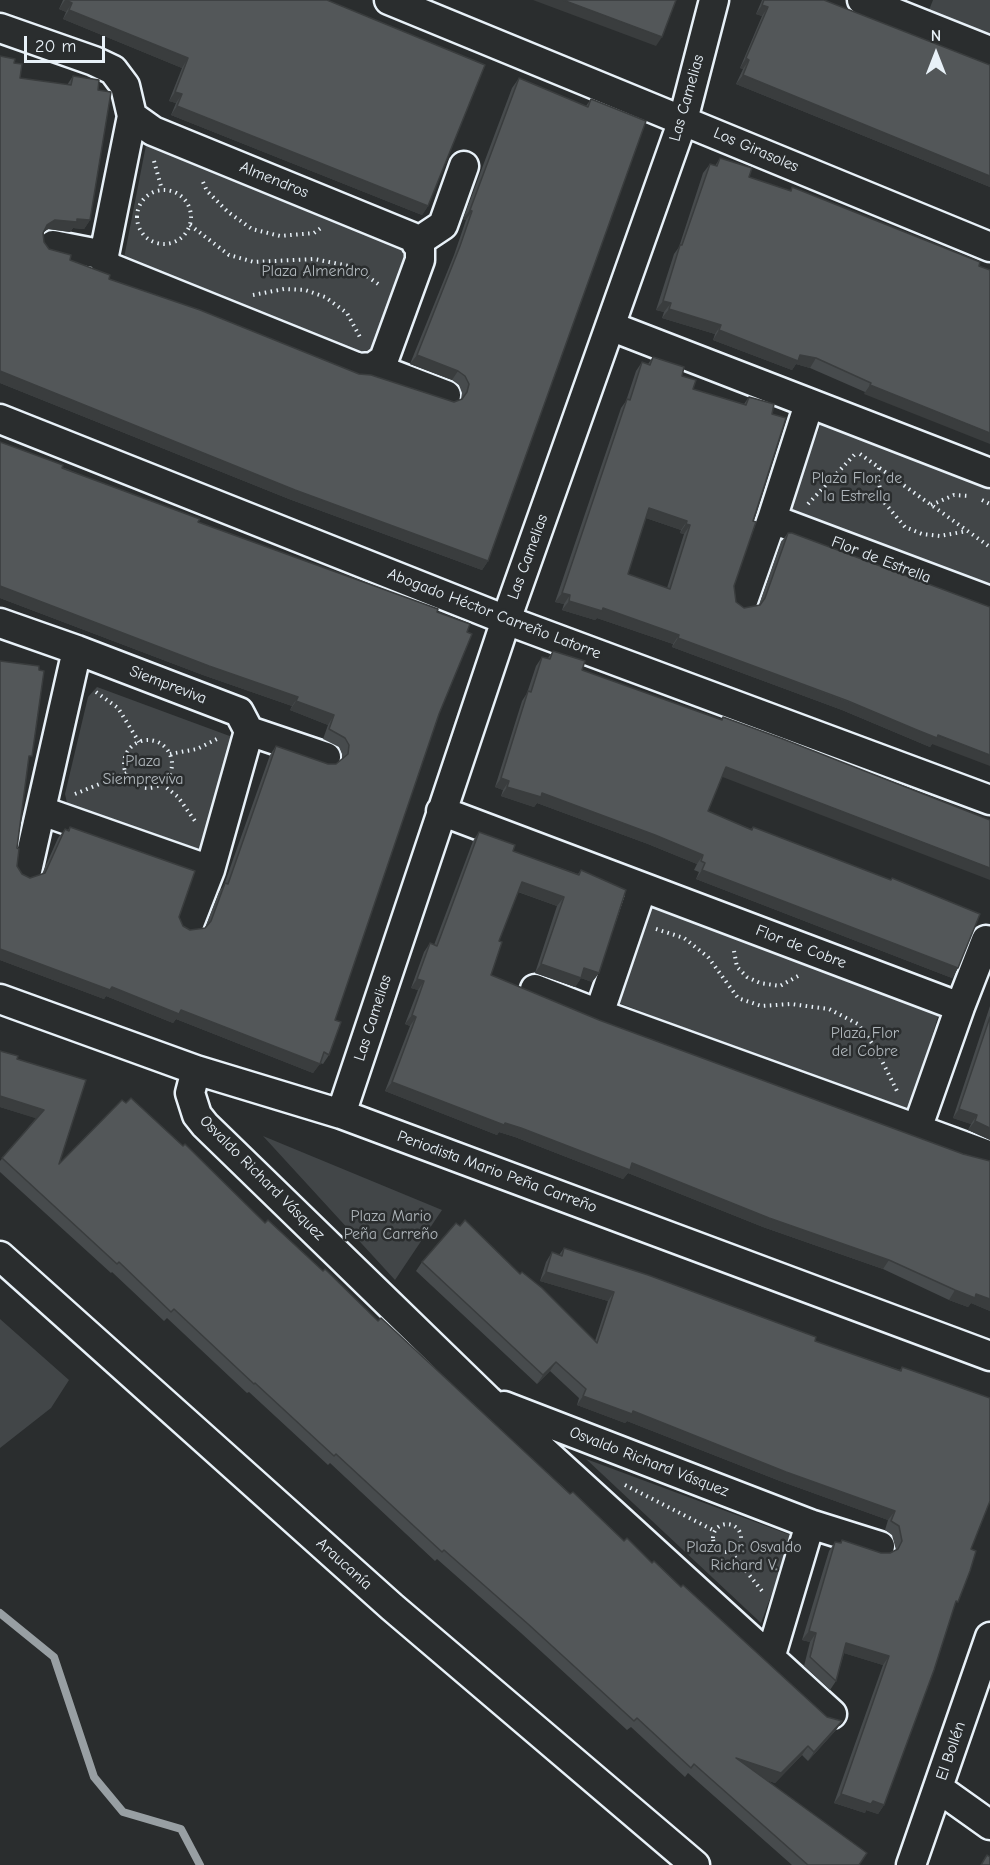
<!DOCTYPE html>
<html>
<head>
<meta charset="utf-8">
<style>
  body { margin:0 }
  #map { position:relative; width:990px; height:1865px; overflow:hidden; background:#2a2d2e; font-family:"Comic Neue",sans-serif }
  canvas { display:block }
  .north { position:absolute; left:906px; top:24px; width:60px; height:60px; -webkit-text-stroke:4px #2a2d2e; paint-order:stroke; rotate:0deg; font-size:16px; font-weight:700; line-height:24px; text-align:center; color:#e8f1f8 }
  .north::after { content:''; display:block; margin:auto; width:21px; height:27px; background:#e8f1f8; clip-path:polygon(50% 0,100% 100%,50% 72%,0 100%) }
  .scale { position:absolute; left:24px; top:36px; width:81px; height:27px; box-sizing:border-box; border:3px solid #e8f1f8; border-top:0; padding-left:8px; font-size:18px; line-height:21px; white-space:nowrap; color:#e8f1f8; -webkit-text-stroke:4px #2a2d2e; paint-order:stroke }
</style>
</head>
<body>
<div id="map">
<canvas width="990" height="1865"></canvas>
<div class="north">N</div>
<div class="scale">20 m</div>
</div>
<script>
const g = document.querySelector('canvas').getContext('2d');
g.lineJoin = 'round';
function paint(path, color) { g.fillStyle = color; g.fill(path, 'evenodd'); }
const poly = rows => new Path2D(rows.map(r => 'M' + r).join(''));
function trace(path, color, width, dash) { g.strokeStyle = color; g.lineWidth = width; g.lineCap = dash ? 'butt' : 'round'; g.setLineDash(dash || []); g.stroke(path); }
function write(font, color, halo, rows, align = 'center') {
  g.font = font + ' "Comic Neue",sans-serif'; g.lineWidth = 5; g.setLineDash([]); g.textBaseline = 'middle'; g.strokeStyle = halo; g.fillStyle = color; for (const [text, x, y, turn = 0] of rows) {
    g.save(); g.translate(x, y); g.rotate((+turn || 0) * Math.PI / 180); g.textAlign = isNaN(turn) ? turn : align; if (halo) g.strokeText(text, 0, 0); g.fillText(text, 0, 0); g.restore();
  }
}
paint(poly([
  [933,0,990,0,990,34,929,10],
  [148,135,411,243,378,354,364,359,124,258],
  [821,423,990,490,990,585,789,511],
  [97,687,235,738,238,750,199,856,69,812,65,794,88,697],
  [652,907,939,1013,908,1114,619,1003],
  [263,1136,442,1210,395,1280],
  [0,1319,69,1380,51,1408,0,1448],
  [586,1459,793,1536,761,1623]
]), '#424648');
trace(poly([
  [0,1613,54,1657,94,1777,123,1812,181,1829,200,1865]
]), '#989fa3', 8);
const street = poly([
  [389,0,990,247],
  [862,0,990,51],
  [0,28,94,61,113,70,125,86,132,116,104,255,105,262,111,268,359,368,373,367,384,359,420,260,420,248,412,237,153,131,132,116],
  [416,243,443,225,464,166],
  [53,245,104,255],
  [610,326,990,473],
  [373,367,446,395],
  [809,404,772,519,990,601],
  [0,419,506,620,990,800],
  [743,601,772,519],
  [0,623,77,650],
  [249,731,326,757],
  [42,811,210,870],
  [441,811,960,1007,917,1129,599,1014,642,888],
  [27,871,77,650,239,712,249,731,210,870,189,924],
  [535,989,599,1014],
  [0,999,196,1070,341,1114,990,1356],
  [960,1007,986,940],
  [196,1070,190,1093,197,1115,205,1125,488,1400,832,1714],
  [341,1114,506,620,683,120,714,0],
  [917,1129,988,1155],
  [0,1256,392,1607,695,1865],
  [504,1406,810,1524,880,1546],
  [771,1655,810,1524],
  [938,1788,990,1825],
  [911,1865,990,1637]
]);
trace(street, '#e8f1f8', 33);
trace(poly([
  [154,161,162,190],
  [203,182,207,191,228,212,252,229,280,236,314,233,321,228],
  '137 217a27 27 0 1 1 54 0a27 27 0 1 1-54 0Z',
  [190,225,229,255,254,262,314,259,354,267,381,286],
  [253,295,284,289,305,290,325,297,347,313,361,339],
  [860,454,990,547],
  [879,468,878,480,883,501,905,527,922,534,940,536,967,531],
  [982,500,990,504],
  [808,504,857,452],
  [931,505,954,495,970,496],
  [96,692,118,708,139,742],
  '124 764a24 24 0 1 1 48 0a24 24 0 1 1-48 0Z',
  [170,754,197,749,217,739],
  [162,784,178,797,195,821],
  [75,794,127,773],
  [656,929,684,938,708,957,738,998,761,1006,791,1004,829,1009,858,1024,876,1049,898,1093],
  [734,951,737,967,747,977,760,983,780,986,798,976],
  [625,1485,715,1531],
  '713 1538a14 14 0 1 1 28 0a14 14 0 1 1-28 0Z',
  [731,1552,762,1591]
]), '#e8f1f8', 4, [1.5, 4.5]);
trace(street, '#2a2d2e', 28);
paint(poly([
  [63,0,327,0,428,206,422,215,171,115,176,103,169,101,182,68,63,19,66,12,59,9],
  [762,0,824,0,990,65,990,187,736,84,743,69,740,68,762,16,756,14],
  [0,56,14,63,20,78,67,85,73,76,98,90,90,220,84,229,73,228,70,232,48,229,44,232,44,242,49,249,70,260,109,279,359,374,454,402,461,399,462,393,459,385,452,380,410,364,454,255,466,220,463,219,512,88,519,78,586,106,591,99,488,561,482,570,289,499,0,383],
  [720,158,749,177,790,191,792,187,980,262,864,394,865,392,810,368,796,364,792,370,713,340,715,334,662,318,664,312,656,310,674,254,679,247,703,173,710,164,715,166],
  [653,357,682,376,693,389,744,404,749,397,772,414,753,521,734,586,736,602,744,608,759,605,781,542,788,533,932,744,930,747,911,739,842,710,672,647,673,644,597,618,595,620,562,610,564,604,555,602,621,408,626,401,636,371,642,362,648,364],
  [646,518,681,530,680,533,684,534,667,588,628,574],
  [0,442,198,522,437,612,439,714,335,1020,329,1055,323,1064,320,1063,313,1073,176,1019,173,1023,106,996,104,999,0,960,28,763,17,848,17,866,22,874,30,878,42,874,58,838,65,829,68,830,70,827,179,917,183,926,190,930,205,928,219,892,224,885,270,755,276,746,328,764,336,764,342,759,342,754,339,747,323,739,328,725,290,710,292,706,203,675,0,598],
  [553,651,582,670,721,720,723,717,722,777,708,811,751,829,753,827,958,968,952,978,696,879,699,872,694,870,697,864,648,844,537,803,534,807,501,796,503,790,495,787,522,701,527,693,536,666,542,657,548,658],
  [479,832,513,851,578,874,581,870,599,973,592,982,581,978,575,987,535,973,557,906,518,892,499,941,491,975,599,1020,963,1154,990,1161,990,1311,971,1303,968,1307,949,1300,883,1269,763,1227,628,1173,623,1179,515,1137,499,1132,497,1135,385,1091,410,1026,405,1024,418,990,411,988,424,952,430,943,434,945,473,841],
  [990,1006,990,1140,968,1130,971,1124,953,1118],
  [0,1051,17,1059,59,1164,265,1223,323,1271,570,1494,624,1541,681,1587,827,1717,842,1721,836,1730,808,1761,802,1755,775,1783,766,1780,859,1865,792,1865,688,1773,685,1777,631,1727,627,1730,521,1633,437,1559,435,1561,330,1463,328,1465,249,1392,247,1393,167,1318,164,1321,112,1272,111,1273,0,1172,0,1161,36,1118,0,1107],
  [564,1248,815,1341,900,1370,902,1367,971,1549,953,1608,884,1805,878,1814,866,1810,865,1813,834,1803,883,1665,844,1653,836,1681,830,1690,804,1666,810,1642,802,1640,829,1551,835,1542,840,1543,842,1540,881,1553,890,1553,896,1550,892,1535,885,1530,888,1520,780,1481,627,1421,625,1423,577,1405,579,1398,550,1371,537,1384,416,1271,422,1262,520,1274,595,1341,608,1301,540,1281,546,1262,552,1252,559,1255]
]), '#474b4d');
paint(poly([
  [65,0,72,3,66,12,59,9],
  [533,0,563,0,662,37,656,46],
  [762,5,768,7,762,16,756,14],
  [69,10,188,58,182,68,63,19],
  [746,58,749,60,743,69,740,68],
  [743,75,990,176,990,187,736,84],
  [175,92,182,94,176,103,169,101],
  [177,106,428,206,422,215,171,115],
  [470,210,472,211,466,220,463,219],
  [77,219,90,220,84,229,73,228,70,232,48,229,41,234,47,225,55,220],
  [663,301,671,303,664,312,656,310],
  [669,309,721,325,715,334,662,318],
  [719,330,816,358,810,368,796,364,792,370,713,340],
  [417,355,458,371,452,380,410,364],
  [0,371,488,561,482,570,289,499,0,383],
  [870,385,990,433,990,444,864,394],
  [649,508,687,521,681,530,643,517],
  [686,524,690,525,684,534,680,533],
  [0,586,298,697,292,706,203,675,0,598],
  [562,593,570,595,564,604,555,602],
  [569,601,603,608,679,635,673,644,597,618,595,620,562,610],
  [678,638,990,755,990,766,932,744,930,747,911,739,842,710,672,647],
  [296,701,334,715,328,725,290,710],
  [726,767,990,868,990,880,720,776],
  [501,778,509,781,503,790,495,787],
  [507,787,542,793,655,835,703,855,697,864,648,844,537,803,534,807,501,796],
  [702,870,958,968,952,978,696,879],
  [522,882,564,897,557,906,516,891],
  [0,949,181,1010,320,1064,313,1073,176,1019,173,1023,106,996,104,999,0,960],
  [541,964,584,968,599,973,592,982,581,978,575,987,535,973],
  [417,979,424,981,418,990,411,988],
  [412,1015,416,1017,410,1026,405,1024],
  [392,1082,505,1123,632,1163,889,1260,883,1269,763,1227,628,1173,623,1179,515,1137,499,1132,497,1135,385,1091],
  [0,1096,44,1110,38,1119,0,1107],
  [959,1109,977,1115,971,1124,953,1118],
  [975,1121,990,1128,990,1140,968,1130],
  [546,1272,614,1292,608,1301,540,1281],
  [955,1290,976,1294,990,1299,990,1311,971,1303,968,1307,949,1300],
  [556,1362,550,1371,537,1384,543,1375],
  [583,1396,633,1411,895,1511,888,1520,780,1481,627,1421,625,1423,577,1405],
  [809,1631,816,1633,810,1642,802,1640],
  [846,1643,889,1656,883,1665,840,1652],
  [842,1721,836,1730,808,1761,814,1752],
  [808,1746,802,1755,775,1783,730,1767,736,1758],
  [841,1794,873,1801,884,1805,878,1814,866,1810,865,1813,834,1803]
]), '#3a3d3e');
const building = poly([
  [66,0,327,0,485,65,428,206,177,106,182,94,175,92,188,58,69,10,72,3,66,0],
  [563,0,676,0,662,37,563,0],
  [764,0,824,0,990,65,990,176,743,75,749,60,746,58,768,7,762,5,764,0],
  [0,56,15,59,14,63,22,64,20,78,71,85,73,76,99,80,98,90,111,92,90,220,77,219,77,222,55,220,47,225,43,233,44,242,49,249,71,255,70,260,110,275,109,279,200,310,359,374,371,375,454,402,462,399,467,392,469,384,465,376,458,371,417,355,460,246,472,211,470,210,519,78,588,107,591,99,646,121,488,561,295,490,0,371,0,56],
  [720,158,752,168,749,177,791,191,792,187,980,262,979,266,990,270,990,433,870,385,871,383,816,358,800,355,798,361,719,330,721,325,669,309,671,303,663,301,680,245,682,245,710,164,717,166,720,158],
  [653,357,684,367,682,376,696,380,693,389,746,405,749,397,774,404,772,414,786,418,753,521,756,522,734,586,736,602,744,608,760,605,765,598,788,533,792,533,990,607,990,755,938,735,937,738,917,730,848,701,678,638,679,635,603,608,602,611,569,601,570,595,562,593,627,399,630,400,642,362,650,365,653,357],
  [649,508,687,521,686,524,690,525,670,589,628,574,649,508],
  [0,442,63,465,62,468,200,519,198,522,438,609,437,612,470,624,467,632,472,634,439,714,335,1020,341,1022,329,1055,324,1052,320,1064,181,1010,179,1014,112,987,110,990,0,949,0,661,39,666,39,670,44,671,32,756,29,756,17,848,19,849,17,866,22,874,30,878,45,873,65,829,69,831,70,827,195,871,179,917,183,926,190,930,205,928,211,921,225,883,228,884,276,746,328,764,336,764,348,754,349,745,345,738,329,729,334,715,296,701,298,697,209,666,0,586,0,442],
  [553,651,585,661,582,670,722,720,723,717,783,739,990,820,990,868,726,767,708,811,752,830,753,827,891,880,892,878,980,914,958,968,702,870,705,863,701,861,703,855,655,835,542,793,541,797,507,787,509,781,501,778,528,691,531,692,542,657,550,659,553,651],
  [479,832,515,845,513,851,579,875,581,870,626,890,599,973,584,968,581,978,541,964,564,897,522,882,499,941,502,942,491,975,599,1020,963,1154,990,1161,990,1299,976,1294,975,1298,955,1290,889,1260,769,1218,632,1163,630,1170,521,1128,505,1123,504,1125,392,1082,416,1017,412,1015,424,981,417,979,430,943,437,946,479,832],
  [990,1017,990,1128,975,1121,977,1115,959,1109,990,1017],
  [0,1051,18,1056,17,1059,86,1080,59,1164,122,1100,126,1103,131,1098,183,1146,185,1144,265,1223,268,1220,323,1271,325,1269,378,1321,381,1318,570,1494,573,1492,624,1541,627,1538,652,1563,654,1561,681,1587,683,1585,827,1717,842,1721,814,1752,808,1746,781,1773,736,1758,867,1853,859,1865,808,1865,694,1764,691,1768,637,1718,634,1721,528,1624,444,1550,442,1552,336,1454,334,1456,255,1383,254,1384,174,1309,171,1312,119,1262,117,1264,2,1158,44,1110,0,1096,0,1051],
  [465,1220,520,1274,522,1272,542,1288,597,1343,614,1292,546,1272,552,1252,562,1256,564,1248,648,1275,816,1337,815,1341,901,1371,902,1367,922,1374,990,1398,990,1501,971,1549,976,1551,970,1571,958,1602,956,1601,934,1670,884,1805,873,1801,871,1804,841,1794,889,1656,846,1643,836,1681,810,1657,816,1633,809,1631,835,1542,841,1543,842,1540,881,1553,890,1553,898,1549,902,1541,899,1526,891,1521,895,1511,786,1472,633,1411,632,1414,583,1396,586,1389,556,1362,543,1375,422,1262,456,1223,460,1226,465,1220],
  [987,1855,990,1857,990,1865,981,1865,987,1855]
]);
paint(building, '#535759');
trace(building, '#3a3d3e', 1.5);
write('16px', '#e8f1f8', '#2a2d2e', [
  ["Las Camelias",687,98,-74],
  ["Los Girasoles",756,150,23],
  ["Almendros",274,180,22],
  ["Las Camelias",528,557,-70],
  ["Flor de Estrella",881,560,21],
  ["Abogado Héctor Carreño Latorre",494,614,21],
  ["Siempreviva",168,685,21],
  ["Flor de Cobre",801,947,21],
  ["Las Camelias",373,1018,-72],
  ["Periodista Mario Peña Carreño",497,1172,20],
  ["Osvaldo Richard Vásquez",262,1178,45],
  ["Osvaldo Richard Vásquez",649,1462,21],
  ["Araucanía",344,1564,42],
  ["El Bollén",951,1751,-71]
]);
write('16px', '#aeb5ba', '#2a2d2e', [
  ["Plaza Almendro",315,271],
  ["Plaza Flor de",857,478],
  ["la Estrella",857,496],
  ["Plaza",143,761],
  ["Siempreviva",143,779],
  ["Plaza Flor",865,1033],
  ["del Cobre",865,1051],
  ["Plaza Mario",391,1216],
  ["Peña Carreño",391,1234],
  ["Plaza Dr. Osvaldo",744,1547],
  ["Richard V.",744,1565]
]);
</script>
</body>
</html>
